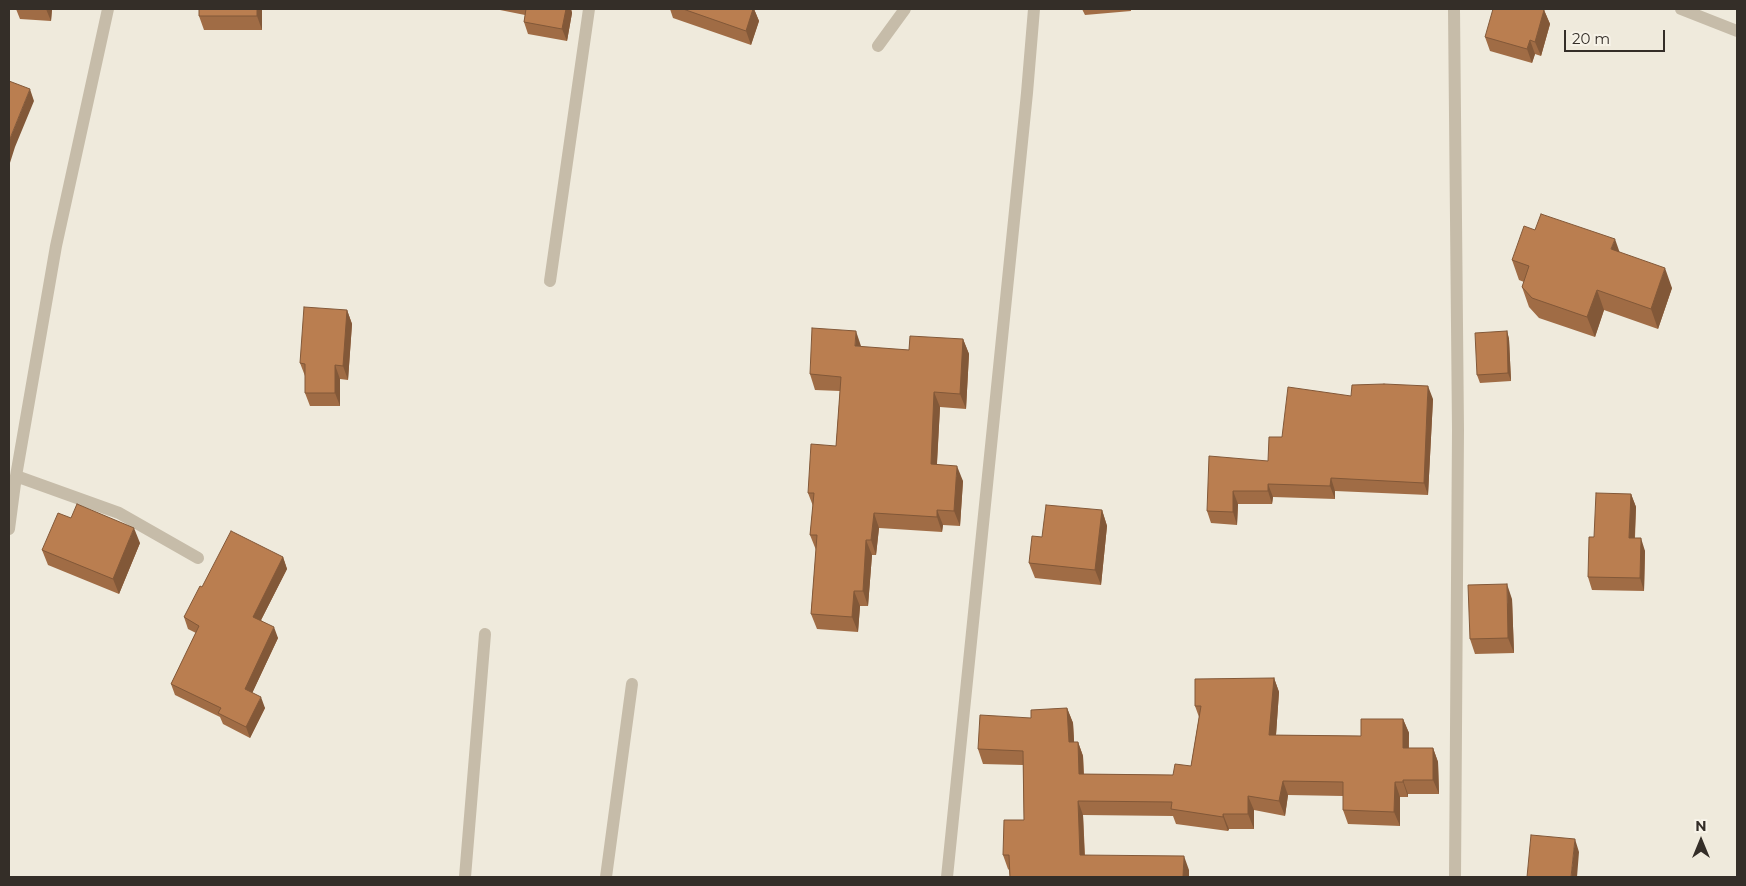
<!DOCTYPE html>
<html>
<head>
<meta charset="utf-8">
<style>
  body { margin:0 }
  #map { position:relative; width:1746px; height:886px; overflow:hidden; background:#efeadc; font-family:Montserrat,sans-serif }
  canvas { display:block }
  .frame { position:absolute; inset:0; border:10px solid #342e28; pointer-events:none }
  .north { position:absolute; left:1676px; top:816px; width:50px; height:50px; -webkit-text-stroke:4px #f7f3e8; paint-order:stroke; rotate:0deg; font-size:14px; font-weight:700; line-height:20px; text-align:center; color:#342e28 }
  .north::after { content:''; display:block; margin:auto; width:18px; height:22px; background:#342e28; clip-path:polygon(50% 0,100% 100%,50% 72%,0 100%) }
  .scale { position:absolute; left:1564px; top:30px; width:101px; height:22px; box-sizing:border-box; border:2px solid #342e28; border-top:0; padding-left:6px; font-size:15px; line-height:18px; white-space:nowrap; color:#342e28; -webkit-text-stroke:4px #f7f3e8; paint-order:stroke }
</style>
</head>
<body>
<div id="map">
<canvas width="1746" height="886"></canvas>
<div class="frame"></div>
<div class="north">N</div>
<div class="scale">20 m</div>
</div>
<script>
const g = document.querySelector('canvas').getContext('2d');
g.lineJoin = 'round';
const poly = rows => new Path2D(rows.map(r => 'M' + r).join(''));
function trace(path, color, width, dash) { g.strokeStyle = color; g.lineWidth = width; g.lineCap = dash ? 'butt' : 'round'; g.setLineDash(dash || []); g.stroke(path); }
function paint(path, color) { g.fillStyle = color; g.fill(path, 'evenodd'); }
trace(poly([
  [1454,9,1458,430,1455,877],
  [1681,9,1737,31],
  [878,46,905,9],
  [550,281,589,9],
  [16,476,119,513,198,558],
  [9,529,16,476,56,246,108,9],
  [465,877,485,634],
  [606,877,632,684],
  [947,877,1027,93,1034,9]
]), '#c6bca9', 12);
paint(poly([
  [16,9,52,9,51,21,20,19],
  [262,9,262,30,204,30,199,16],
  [495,9,571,9,572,13,567,41,528,34,524,22,525,15],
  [670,9,754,9,759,21,751,45,673,18],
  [1082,9,1131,9,1131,11,1085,15],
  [1544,10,1550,24,1541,56,1535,54,1532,63,1490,51,1485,37],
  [1535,230,1619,252,1672,288,1658,329,1604,310,1595,337,1539,318,1529,307,1522,287,1524,282,1519,280,1512,260],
  [347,310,352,324,348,380,340,379,340,406,310,406,305,393,305,376,300,363],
  [1507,331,1509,339,1511,381,1480,383,1477,375],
  [963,339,969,354,966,409,940,407,937,464,963,481,960,526,943,525,942,532,879,528,876,555,872,555,868,606,860,606,858,632,817,629,811,614,816,550,810,535,813,506,808,493,836,446,840,391,815,390,810,374,861,347,909,350],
  [1351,396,1433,399,1428,495,1335,491,1335,499,1273,497,1272,504,1238,504,1237,525,1211,523,1207,511,1268,461,1282,437],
  [1631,494,1636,507,1635,538,1645,551,1644,591,1592,590,1588,577,1594,537],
  [1102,510,1107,526,1101,585,1035,578,1029,563,1042,537],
  [71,518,140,543,119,594,48,565,42,550],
  [283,557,287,569,261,620,278,638,252,693,265,708,250,738,223,724,220,717,175,695,171,684,196,633,188,629,184,617,202,587],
  [1512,599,1514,653,1475,654,1470,639],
  [1274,678,1279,692,1276,735,1361,736,1403,719,1409,733,1409,748,1433,748,1438,762,1439,794,1408,794,1408,797,1400,797,1400,826,1348,824,1343,810,1343,796,1288,795,1285,816,1254,810,1254,829,1229,829,1228,831,1176,824,1173,816,1083,815,1085,855,1189,870,1189,877,1010,877,1009,870,1008,869,1003,855,1024,820,1023,765,983,764,978,749,1031,718,1067,708,1073,723,1074,742,1078,742,1083,756,1084,774,1173,775,1191,766,1199,717,1195,706]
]), '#a06c45');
paint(poly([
  [46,9,52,9,51,21],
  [257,9,262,9,262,30,257,16],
  [566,9,571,9,572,13,567,41,562,29],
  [753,9,754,9,759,21,751,45,746,31],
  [1544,10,1550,24,1541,56,1535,42],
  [1530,40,1535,54,1532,63,1527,49],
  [30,89,34,101,15,147,9,166,9,141],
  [1615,239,1622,259,1611,249],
  [1665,268,1672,288,1658,329,1651,309],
  [1597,290,1604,310,1595,337,1587,317],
  [347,310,352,324,348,380,343,366],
  [856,331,861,346,855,346],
  [1507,331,1509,339,1511,381,1508,373],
  [963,339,969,354,966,409,960,394],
  [335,365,340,379,340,406,335,393],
  [1428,386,1433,399,1428,495,1424,483],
  [934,392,940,407,936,479,931,464],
  [957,466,963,481,960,526,954,511],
  [1331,478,1335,491,1335,499,1330,486],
  [1268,484,1273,497,1272,504,1268,491],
  [1233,491,1238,504,1237,525,1233,512],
  [1631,494,1636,507,1634,551,1629,538],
  [937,510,943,525,942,532,937,517],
  [1102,510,1107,526,1101,585,1095,570],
  [874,513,879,528,876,555,871,540],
  [134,528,140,543,119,594,113,579],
  [1641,538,1645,551,1644,591,1640,578],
  [866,540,872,555,868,606,863,591],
  [283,557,287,569,257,628,253,617],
  [1507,584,1512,599,1514,653,1508,638],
  [854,591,860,606,858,632,852,617],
  [274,627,278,638,249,700,245,689],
  [1274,678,1279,692,1275,749,1269,735],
  [261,697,265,708,250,738,246,727],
  [1067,708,1073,723,1075,757,1069,742],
  [1403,719,1409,733,1408,763,1403,748],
  [1078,742,1083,756,1084,788,1079,774],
  [1433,748,1438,762,1439,794,1433,780],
  [1403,780,1408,794,1408,797,1403,782],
  [1283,781,1288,795,1285,816,1279,801],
  [1395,782,1400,797,1400,826,1394,812],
  [1248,796,1254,810,1254,829,1248,814],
  [1078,801,1083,815,1085,869,1080,855],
  [1223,814,1229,829,1228,831,1223,817],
  [1575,839,1579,852,1577,877,1571,877],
  [1184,856,1189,870,1189,877,1183,877]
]), '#825838');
const building = poly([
  [199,9,257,9,257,16,199,16,199,9],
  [526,9,566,9,562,29,524,22,526,9],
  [683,9,753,9,746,31,683,9],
  [1493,9,1541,9,1544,10,1535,42,1530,40,1527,49,1485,37,1493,9],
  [9,81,30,89,9,141,9,81],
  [1541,214,1615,239,1611,249,1665,268,1651,309,1597,290,1587,317,1532,298,1522,287,1529,266,1512,260,1524,226,1535,230,1541,214],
  [304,307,347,310,343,366,335,365,335,393,305,393,305,364,300,363,304,307],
  [812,328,856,331,855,346,909,350,910,336,963,339,960,394,934,392,931,464,957,466,954,511,937,510,937,517,874,513,871,540,866,540,863,591,854,591,852,617,811,614,817,535,810,535,814,493,808,493,811,444,836,446,841,377,810,374,812,328],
  [1507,331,1508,373,1477,375,1475,333,1507,331],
  [1384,384,1428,386,1424,483,1331,478,1330,486,1268,484,1268,491,1233,491,1233,512,1207,511,1209,456,1268,461,1269,437,1282,437,1288,387,1351,396,1352,385,1384,384],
  [1596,493,1631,494,1629,538,1641,538,1640,578,1588,577,1589,537,1594,537,1596,493],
  [77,504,134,528,113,579,42,550,58,513,71,518,77,504],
  [1046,505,1102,510,1095,570,1029,563,1032,536,1042,537,1046,505],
  [231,531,283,557,253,617,274,627,245,689,261,697,246,727,218,713,221,708,171,684,199,626,184,617,200,586,202,587,231,531],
  [1507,584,1508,638,1470,639,1468,585,1507,584],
  [1274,678,1269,735,1361,736,1361,719,1403,719,1403,748,1433,748,1433,780,1403,780,1403,782,1395,782,1394,812,1343,810,1343,782,1283,781,1279,801,1248,796,1248,814,1223,814,1223,817,1171,809,1172,802,1078,801,1080,855,1184,856,1183,877,1010,877,1009,855,1003,855,1004,820,1024,820,1023,751,978,749,980,715,1031,718,1031,710,1067,708,1069,742,1078,742,1079,774,1173,775,1175,764,1191,766,1201,706,1195,706,1195,679,1274,678],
  [1531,835,1575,839,1571,877,1527,877,1531,835]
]);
paint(building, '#ba7e50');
trace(building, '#825838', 1);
</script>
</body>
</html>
